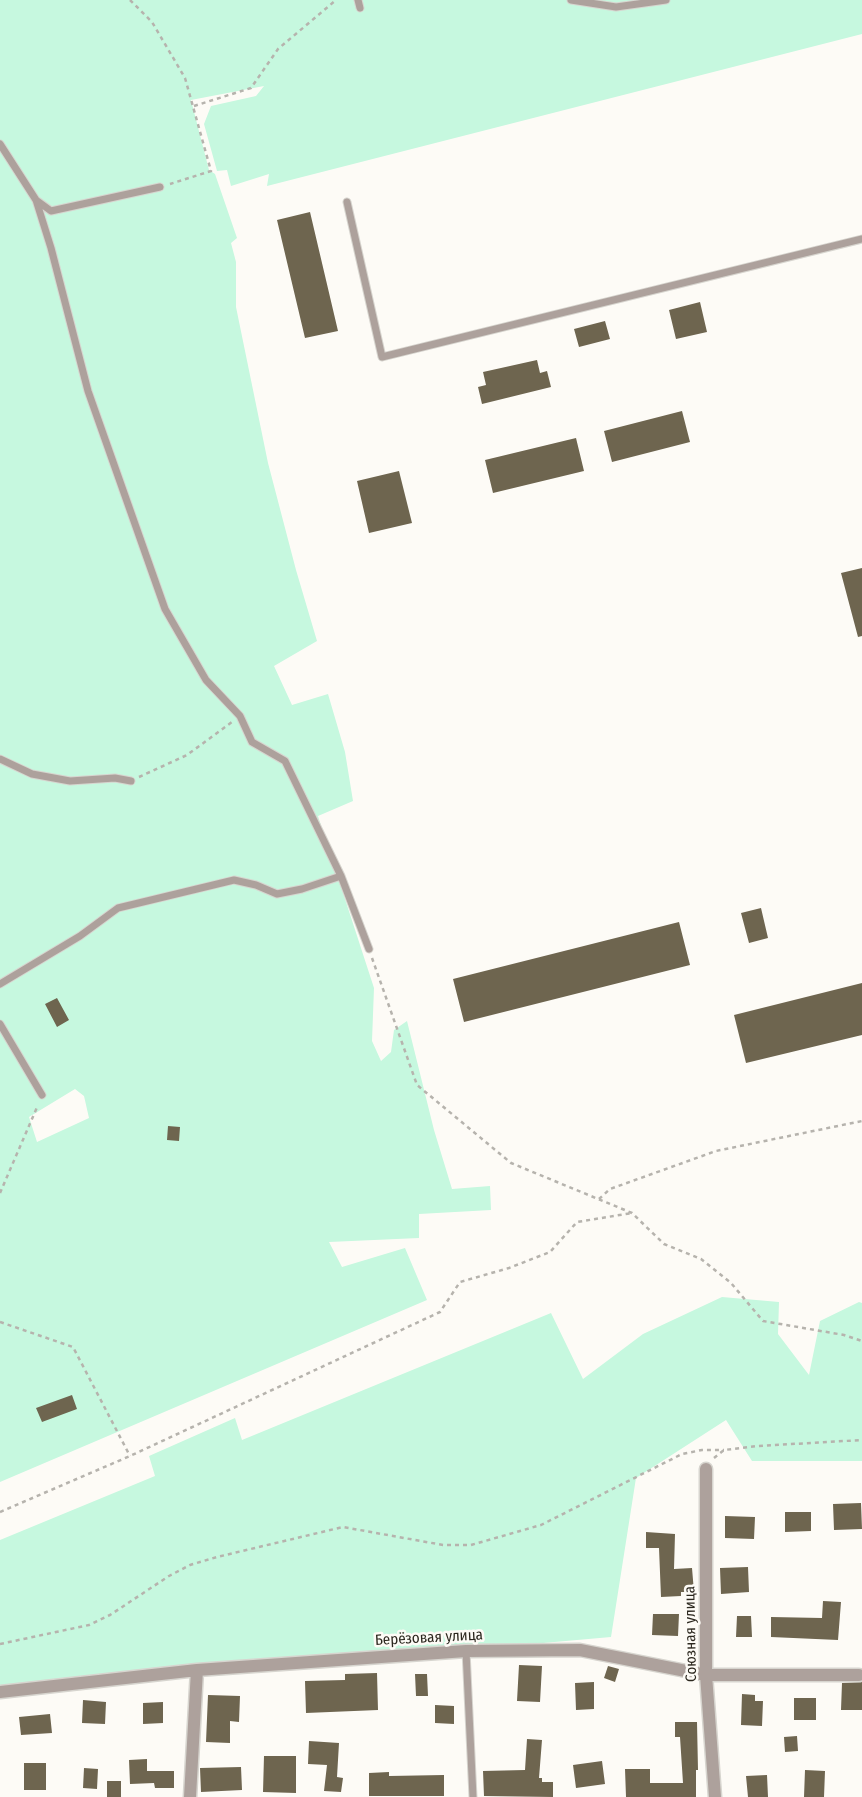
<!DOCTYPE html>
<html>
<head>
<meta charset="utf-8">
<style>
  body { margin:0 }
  canvas { display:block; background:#fdfbf6 }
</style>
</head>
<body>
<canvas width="862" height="1797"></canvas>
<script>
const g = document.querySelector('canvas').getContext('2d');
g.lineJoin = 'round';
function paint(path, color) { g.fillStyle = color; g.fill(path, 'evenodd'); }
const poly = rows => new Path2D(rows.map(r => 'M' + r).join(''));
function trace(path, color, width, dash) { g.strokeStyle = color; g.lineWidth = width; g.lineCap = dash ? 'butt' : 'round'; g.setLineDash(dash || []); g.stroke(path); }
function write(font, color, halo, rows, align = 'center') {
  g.font = font + ' "Fira Sans Condensed",sans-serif'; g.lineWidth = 5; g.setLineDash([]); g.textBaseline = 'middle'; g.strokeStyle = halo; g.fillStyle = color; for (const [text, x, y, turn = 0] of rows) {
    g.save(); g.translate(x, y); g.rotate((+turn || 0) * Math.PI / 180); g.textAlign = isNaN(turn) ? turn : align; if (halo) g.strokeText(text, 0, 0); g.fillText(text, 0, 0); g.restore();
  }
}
paint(poly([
  [0,0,862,0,862,34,267,186,269,174,231,186,227,170,217,171,204,124,211,106,256,96,264,86,191,100,209,170,215,174,237,238,231,243,236,262,236,307,268,463,296,570,317,641,274,666,292,705,328,694,345,752,353,801,318,816,374,988,372,1041,381,1061,391,1052,394,1030,407,1021,434,1130,452,1189,490,1186,491,1210,419,1214,419,1238,329,1242,342,1267,405,1248,427,1300,0,1482],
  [75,1089,84,1096,89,1118,37,1142,29,1117],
  [722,1297,779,1302,778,1334,809,1375,820,1321,859,1302,862,1303,862,1461,752,1461,726,1420,636,1478,611,1637,0,1691,0,1540,155,1476,149,1456,235,1418,242,1440,551,1313,583,1379,643,1334]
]), '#c6f8df');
paint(poly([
  [310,212,338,331,305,338,277,220],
  [700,302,707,332,676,339,669,310],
  [605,321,610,339,579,347,574,329],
  [537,360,540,373,547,371,551,387,482,404,478,387,486,385,483,372],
  [682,411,690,442,612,462,604,431],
  [576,438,584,471,493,493,485,460],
  [399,471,412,523,369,533,357,481],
  [862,568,862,636,858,637,841,573],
  [761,908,768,938,749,943,741,913],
  [679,922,690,965,464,1022,453,979],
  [862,983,862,1035,746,1063,734,1015],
  [57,998,69,1020,57,1027,45,1004],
  [168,1126,180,1127,179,1141,167,1140],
  [72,1395,77,1409,42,1422,36,1408],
  [861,1503,862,1529,834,1530,833,1504],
  [785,1512,811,1512,811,1531,785,1532],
  [725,1516,755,1517,754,1539,725,1538],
  [646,1532,675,1534,674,1569,692,1568,694,1592,681,1592,681,1596,661,1597,659,1548,646,1548],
  [748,1567,749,1592,721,1594,720,1568],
  [823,1601,841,1602,838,1640,771,1637,771,1617,822,1618],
  [653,1614,679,1614,678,1636,652,1635],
  [737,1616,751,1616,752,1637,736,1637],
  [519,1665,542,1666,540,1702,517,1701],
  [608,1666,619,1669,615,1682,604,1678],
  [377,1673,378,1710,306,1713,305,1681,345,1680,345,1674],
  [415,1674,427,1674,428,1696,416,1696],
  [594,1682,594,1709,576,1710,575,1683],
  [862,1682,862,1710,841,1710,842,1683],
  [742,1694,755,1695,755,1701,763,1701,762,1726,741,1725],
  [208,1695,240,1696,239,1722,230,1721,230,1743,206,1742],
  [794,1698,816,1698,816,1720,794,1720],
  [83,1700,106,1702,105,1724,82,1723],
  [163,1702,163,1723,143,1724,143,1703],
  [435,1705,454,1706,454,1724,435,1723],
  [50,1714,52,1733,21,1735,19,1717],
  [675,1722,697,1722,698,1770,696,1770,696,1797,626,1797,625,1769,650,1769,650,1783,683,1783,680,1737,675,1737],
  [797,1736,798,1751,785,1752,784,1737],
  [527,1739,542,1740,539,1778,542,1778,542,1782,553,1782,553,1797,484,1796,483,1771,525,1770],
  [309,1741,339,1743,337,1777,343,1778,341,1792,324,1791,327,1765,308,1764],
  [264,1756,296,1756,296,1793,263,1792],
  [147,1759,147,1771,174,1771,174,1788,155,1788,154,1783,130,1784,129,1760],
  [602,1761,605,1784,576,1788,573,1765],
  [24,1763,46,1763,46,1790,24,1790],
  [241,1767,242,1790,201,1792,200,1768],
  [84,1768,98,1769,97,1789,83,1788],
  [805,1770,825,1771,824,1797,804,1797],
  [389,1772,389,1776,444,1775,444,1796,369,1796,369,1773],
  [767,1775,768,1797,748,1797,746,1776],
  [107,1781,121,1781,121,1797,107,1797]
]), '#6e654f');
const lane = poly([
  [358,0,360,8],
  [571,0,616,7,666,0],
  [0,144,36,200,51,248,88,391,165,609,206,680,240,716,252,742,285,761,341,876,369,949],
  [36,200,51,211,160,187],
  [347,202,382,357,862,239],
  [0,759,32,774,70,781,115,778,131,781],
  [0,984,80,936,118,908,234,880,256,885,277,894,302,889,341,876],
  [0,1024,42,1095],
  [466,1651,473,1797]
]);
const street = poly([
  [706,1469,706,1675,715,1797],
  [0,1692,197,1670,466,1651,580,1650,706,1675,859,1675],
  [190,1797,197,1670]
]);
trace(lane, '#d7d5cf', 9);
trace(street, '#d7d5cf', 15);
trace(poly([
  [130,0,152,22,185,78,211,171,170,184],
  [194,106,251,88,278,49,336,0],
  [139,777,187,755,232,722],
  [372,958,417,1085,511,1163,632,1213,664,1244,701,1259,731,1283,763,1321,844,1335,862,1341],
  [0,1193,38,1105],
  [599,1199,610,1189,716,1151,862,1121],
  [0,1322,73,1347,130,1456],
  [714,1458,724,1450,758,1446,862,1440],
  [0,1512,130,1456,440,1312,460,1282,509,1268,550,1252,577,1222,632,1213],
  [0,1644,89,1625,110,1615,169,1576,190,1565,217,1557,343,1527,443,1545,471,1545,541,1525,682,1454,702,1450,724,1450]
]), '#b6b3ad', 2.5, [4, 4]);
trace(lane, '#ada19c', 7);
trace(street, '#ada19c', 12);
write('15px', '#2b271e', '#fdfbf6', [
  ["Союзная улица",691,1634,-91],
  ["Берёзовая улица",429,1638,-3]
]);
</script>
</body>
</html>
